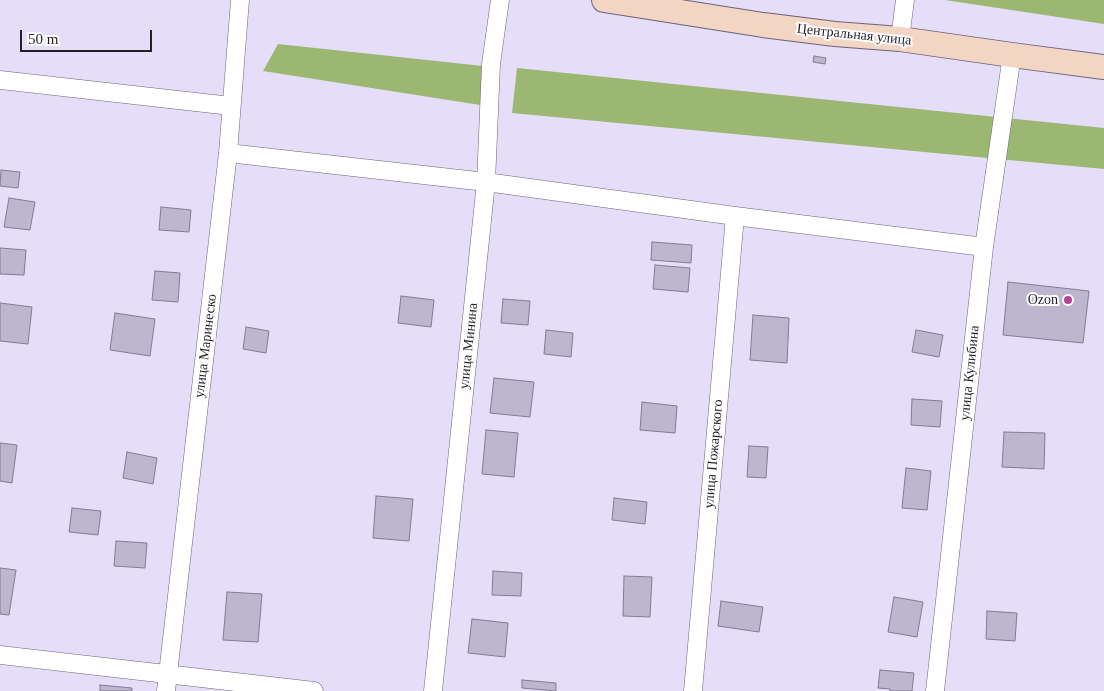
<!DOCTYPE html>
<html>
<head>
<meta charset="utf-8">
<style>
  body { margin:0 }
  #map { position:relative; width:1104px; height:691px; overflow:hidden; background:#e6def8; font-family:Georgia,serif }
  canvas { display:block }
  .scale { position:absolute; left:20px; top:30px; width:132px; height:22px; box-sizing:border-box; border:2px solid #221f28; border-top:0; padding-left:6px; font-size:15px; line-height:18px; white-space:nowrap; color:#221f28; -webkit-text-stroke:4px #fff; paint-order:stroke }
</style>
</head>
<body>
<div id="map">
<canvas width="1104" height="691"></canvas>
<div class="scale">50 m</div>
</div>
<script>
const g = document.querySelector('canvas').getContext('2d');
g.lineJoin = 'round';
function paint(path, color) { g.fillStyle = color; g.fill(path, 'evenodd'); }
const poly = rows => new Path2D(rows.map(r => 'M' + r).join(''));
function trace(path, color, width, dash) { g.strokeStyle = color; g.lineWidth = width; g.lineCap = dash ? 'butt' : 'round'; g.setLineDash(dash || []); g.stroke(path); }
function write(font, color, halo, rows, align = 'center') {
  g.font = font + ' Georgia,serif'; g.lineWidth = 4; g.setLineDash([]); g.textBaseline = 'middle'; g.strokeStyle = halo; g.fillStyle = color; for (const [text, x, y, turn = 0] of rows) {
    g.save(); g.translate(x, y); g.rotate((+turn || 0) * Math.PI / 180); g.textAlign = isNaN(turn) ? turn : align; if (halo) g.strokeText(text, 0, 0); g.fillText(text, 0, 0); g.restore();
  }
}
paint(poly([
  [945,0,1104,0,1104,24],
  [278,44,483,66,480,105,263,71],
  [517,68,1104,128,1104,169,512,113]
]), '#9cb772');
const building = poly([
  [814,56,826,58,825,64,813,62,814,56],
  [1,170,20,172,18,188,0,186,1,170],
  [9,198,35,202,30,230,4,227,9,198],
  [161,207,191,210,189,232,159,230,161,207],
  [652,242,692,245,691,263,651,260,652,242],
  [0,248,26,250,24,275,0,274,0,248],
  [655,265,690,268,688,292,653,289,655,265],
  [155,271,180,273,178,302,152,300,155,271],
  [1008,282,1089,291,1083,343,1003,335,1008,282],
  [401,296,434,300,431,327,398,323,401,296],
  [503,299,530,301,528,325,501,323,503,299],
  [0,303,32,307,28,344,0,341,0,303],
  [115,313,155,319,150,356,110,350,115,313],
  [753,315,789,318,787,363,750,360,753,315],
  [246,327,269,331,266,353,243,349,246,327],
  [546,330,573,333,571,357,544,354,546,330],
  [916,330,943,335,939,357,912,352,916,330],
  [494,378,534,382,530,417,490,413,494,378],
  [912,399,942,401,940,427,911,425,912,399],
  [642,402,677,406,675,433,640,430,642,402],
  [486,430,518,433,514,477,482,474,486,430],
  [1004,432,1045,433,1044,469,1002,467,1004,432],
  [0,443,17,445,12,483,0,481,0,443],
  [749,446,768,447,766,478,747,477,749,446],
  [127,452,157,458,153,484,123,478,127,452],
  [906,468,931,471,927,510,902,508,906,468],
  [376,496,413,499,409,541,373,538,376,496],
  [614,498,647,502,645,524,612,520,614,498],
  [72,508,101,511,98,535,69,532,72,508],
  [116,541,147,543,145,568,114,566,116,541],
  [0,568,16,570,9,615,0,614,0,568],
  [493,571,522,573,521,596,492,595,493,571],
  [624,576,652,577,650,617,623,616,624,576],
  [227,592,262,594,258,642,223,640,227,592],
  [894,597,923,602,917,637,888,632,894,597],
  [721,601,763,607,759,632,718,626,721,601],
  [987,611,1017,613,1015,641,986,639,987,611],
  [472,619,508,623,505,657,468,653,472,619],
  [880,670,914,673,912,691,890,691,890,689,878,688,880,670],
  [522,680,556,683,556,691,522,688,522,680],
  [100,685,132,688,132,691,100,691,100,685]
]);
paint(building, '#beb6cf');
trace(building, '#837b92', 1);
const minor = poly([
  [900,39,905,0],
  [0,80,231,106],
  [228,153,486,182,735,216,984,247],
  [0,655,314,691],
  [166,691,228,153,240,0],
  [433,691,486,182,491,64,500,0],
  [693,691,735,216],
  [935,691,984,247,1012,55]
]);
const secondary = poly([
  [604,0,763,25,835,34,900,39,1012,55,1104,67]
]);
trace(minor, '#6a6279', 19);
trace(secondary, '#6a6279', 26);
trace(minor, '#fff', 18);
trace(secondary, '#f3d5c3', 24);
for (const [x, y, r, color] of [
  [1068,300,5,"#b74097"]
]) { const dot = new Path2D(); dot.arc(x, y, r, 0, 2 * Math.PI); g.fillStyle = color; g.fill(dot); trace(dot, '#fff', 2); }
write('14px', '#221f28', '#fff', [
  ["Центральная улица",854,35,6],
  ["улица Маринеско",206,346,-83],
  ["улица Минина",469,346,-84],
  ["улица Кулибина",970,373,-84],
  ["улица Пожарского",714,454,-85]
]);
write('14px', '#221f28', '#fff', [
  ["Ozon",1058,300]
], 'right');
</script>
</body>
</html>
